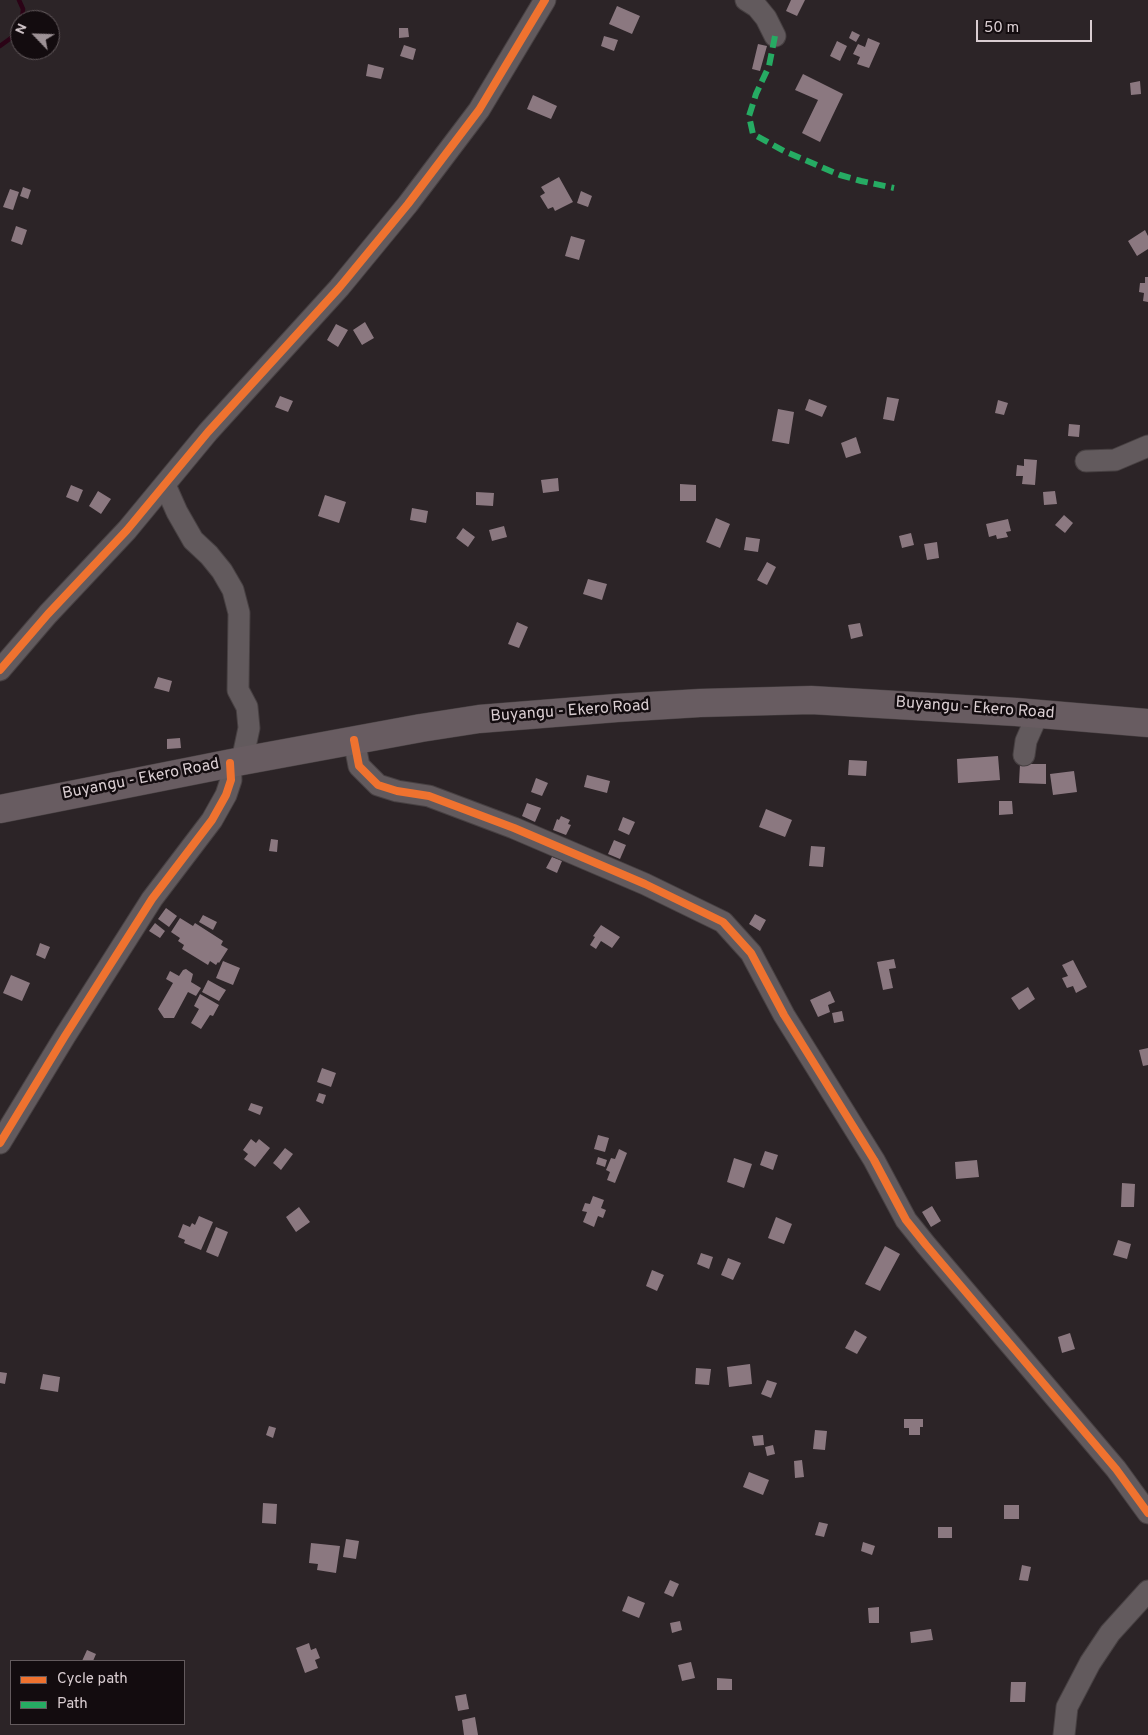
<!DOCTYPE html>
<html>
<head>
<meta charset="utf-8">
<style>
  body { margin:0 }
  #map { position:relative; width:1148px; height:1735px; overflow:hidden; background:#2c2427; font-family:Overpass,sans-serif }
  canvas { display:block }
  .legend { position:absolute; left:10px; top:1660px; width:175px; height:65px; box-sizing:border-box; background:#130c0f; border:1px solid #635a5d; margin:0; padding:6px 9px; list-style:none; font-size:15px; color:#daced2 }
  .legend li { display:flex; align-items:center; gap:10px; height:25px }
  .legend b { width:25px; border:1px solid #635a5d }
  .north { position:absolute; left:10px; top:10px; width:50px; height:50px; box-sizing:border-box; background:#130c0f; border:1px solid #635a5d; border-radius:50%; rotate:294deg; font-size:14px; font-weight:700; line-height:20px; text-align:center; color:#daced2 }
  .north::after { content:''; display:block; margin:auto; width:18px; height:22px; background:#9d9296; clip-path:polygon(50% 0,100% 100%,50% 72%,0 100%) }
  .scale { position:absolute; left:976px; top:20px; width:116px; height:22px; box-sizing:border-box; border:2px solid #daced2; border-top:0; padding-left:6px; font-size:15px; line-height:18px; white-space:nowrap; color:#daced2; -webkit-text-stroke:4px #130c0f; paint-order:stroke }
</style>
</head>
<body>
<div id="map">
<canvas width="1148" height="1735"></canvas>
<ul class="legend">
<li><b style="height:6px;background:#ef722f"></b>Cycle path</li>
<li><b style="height:6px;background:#26ab63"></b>Path</li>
</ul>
<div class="north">N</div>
<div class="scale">50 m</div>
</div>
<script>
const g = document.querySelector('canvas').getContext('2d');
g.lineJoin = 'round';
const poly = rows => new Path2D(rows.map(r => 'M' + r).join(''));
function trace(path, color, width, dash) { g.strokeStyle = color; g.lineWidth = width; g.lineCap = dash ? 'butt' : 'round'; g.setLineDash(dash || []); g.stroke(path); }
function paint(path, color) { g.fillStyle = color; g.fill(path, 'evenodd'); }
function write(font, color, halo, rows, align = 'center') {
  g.font = font + ' Overpass,sans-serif'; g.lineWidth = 5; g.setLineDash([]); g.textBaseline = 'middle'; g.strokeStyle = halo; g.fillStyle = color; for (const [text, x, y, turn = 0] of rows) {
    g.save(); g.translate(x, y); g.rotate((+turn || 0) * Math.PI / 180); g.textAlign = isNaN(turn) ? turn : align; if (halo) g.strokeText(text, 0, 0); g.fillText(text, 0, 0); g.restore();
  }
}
trace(poly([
  [19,0,23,9,22,20],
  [0,46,11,38,20,25]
]), '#2b0316', 4.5);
paint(poly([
  [791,0,805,0,797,16,786,11],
  [617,6,640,16,632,34,609,24],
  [399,28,408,28,409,37,399,38],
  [852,31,860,35,856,42,849,38],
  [604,36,618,40,614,51,601,46],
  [868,38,880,43,869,68,857,64,860,57,853,54,858,44,865,47],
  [837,41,847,46,840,61,830,56],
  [758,44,767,46,760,71,752,69],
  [404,45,416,49,413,60,400,56],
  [368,64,384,68,381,79,366,76],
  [803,74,843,94,820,142,802,133,818,100,795,90],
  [1140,81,1141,94,1131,95,1130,83],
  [533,95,557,106,551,119,527,109],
  [559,177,573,202,555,211,553,207,548,209,540,196,545,193,541,187],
  [23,187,31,190,28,199,20,196],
  [10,189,19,192,13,210,3,207],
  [581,191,592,196,588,207,577,203],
  [16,226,27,230,22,245,11,241],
  [1145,230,1148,236,1148,249,1137,256,1128,241],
  [571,236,585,240,579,260,565,256],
  [1145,277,1148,277,1148,302,1143,301,1144,293,1139,292,1140,283,1145,283],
  [365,322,374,338,362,345,353,330],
  [336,324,348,330,338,347,327,340],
  [280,396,293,401,288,412,275,407],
  [887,397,899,399,894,421,883,419],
  [809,399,827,406,822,417,805,410],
  [998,400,1008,403,1004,415,995,413],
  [778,409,794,412,789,444,772,441],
  [1069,424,1080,425,1079,437,1068,436],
  [856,437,861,453,846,458,841,443],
  [1024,459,1037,460,1035,485,1022,484,1023,476,1016,476,1017,465,1024,466],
  [558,478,559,491,543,493,541,480],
  [680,484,696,485,696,501,680,501],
  [71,485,83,490,78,502,66,497],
  [98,491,111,499,101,514,89,506],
  [1055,491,1057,504,1044,505,1043,492],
  [476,492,494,493,493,506,476,505],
  [325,495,346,502,339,523,318,516],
  [412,508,428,511,426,523,410,520],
  [1064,515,1073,523,1065,533,1055,525],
  [716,518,730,524,720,548,706,542],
  [1008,519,1011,531,1006,532,1008,537,997,539,996,535,989,537,986,524],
  [504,526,507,537,492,541,489,530],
  [463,528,475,537,468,547,456,538],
  [911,533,914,545,902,548,899,536],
  [746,537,760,539,758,552,744,550],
  [937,542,939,558,927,560,924,544],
  [767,562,776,567,767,585,757,580],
  [588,579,607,584,602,600,583,594],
  [517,622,528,627,519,648,508,644],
  [860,623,863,636,851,639,848,625],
  [158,677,172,681,169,692,154,688],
  [180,738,181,748,167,749,167,739],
  [998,756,1000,780,958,783,957,759],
  [849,760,867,761,866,776,848,775],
  [1020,764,1046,764,1046,784,1019,783],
  [1074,771,1077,792,1053,795,1050,774],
  [587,775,610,781,607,793,584,787],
  [536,778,548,783,542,796,531,792],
  [999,801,1012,801,1013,814,999,815],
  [527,803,541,808,535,822,522,816],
  [766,809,792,820,785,837,759,827],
  [561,816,570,820,568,824,571,825,566,835,553,830,557,819,559,820],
  [623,817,635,822,629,835,618,830],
  [271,839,278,840,277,852,269,851],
  [614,840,626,845,620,859,608,854],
  [811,846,825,847,823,867,809,866],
  [552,857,562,861,557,873,546,868],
  [166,908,177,916,169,927,158,919],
  [755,914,766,920,760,931,749,924],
  [203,915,217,922,213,930,199,922],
  [180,918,193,926,195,923,223,941,221,945,228,949,219,963,218,962,216,965,210,961,208,965,182,949,184,945,178,941,180,938,171,932],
  [155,923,165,931,160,938,149,931],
  [601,925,620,937,612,948,601,941,596,949,590,945,595,937,593,936],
  [40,943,50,947,45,959,36,955],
  [894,959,896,968,889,969,893,988,883,990,877,962],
  [1073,960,1087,987,1076,993,1073,986,1067,988,1062,978,1068,976,1062,965],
  [223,961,240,968,233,985,216,978],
  [186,969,193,974,191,982,201,988,196,996,188,992,174,1018,164,1018,158,1009,173,983,166,979,170,971,179,976,183,970],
  [11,975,30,983,22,1001,3,993],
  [208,980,226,990,219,1001,202,992],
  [1028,987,1035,999,1019,1010,1011,998],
  [830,991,835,1002,828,1005,830,1012,818,1017,810,1000],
  [200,994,219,1005,213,1016,210,1015,201,1029,191,1023,199,1009,194,1006],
  [842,1011,844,1021,834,1023,832,1013],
  [1148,1048,1148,1065,1143,1066,1139,1050],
  [322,1068,336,1073,331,1087,317,1082],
  [319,1093,326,1095,323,1104,316,1101],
  [251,1103,263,1107,260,1115,248,1110],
  [598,1135,609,1138,605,1152,594,1149],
  [251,1139,256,1143,259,1139,270,1148,255,1167,244,1159,248,1154,243,1150],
  [285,1148,293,1154,281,1170,273,1163],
  [619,1149,627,1153,615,1183,607,1180,610,1172,606,1170,611,1158,615,1159],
  [765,1151,778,1155,773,1170,760,1165],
  [598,1157,607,1160,605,1167,596,1164],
  [734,1158,752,1164,744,1188,727,1182],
  [977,1160,979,1177,956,1179,955,1162],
  [1122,1183,1135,1184,1134,1207,1121,1207],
  [593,1196,604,1200,601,1208,606,1210,603,1218,598,1216,594,1227,583,1222,587,1212,582,1211,585,1203,590,1204],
  [932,1206,941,1221,931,1227,922,1212],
  [299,1207,310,1222,296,1232,286,1217],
  [199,1216,213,1222,201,1250,184,1243,185,1240,178,1237,183,1224,190,1227,192,1223,195,1225],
  [776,1217,792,1224,784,1244,768,1238],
  [216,1227,228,1232,218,1257,206,1252],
  [1118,1240,1131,1244,1127,1259,1113,1255],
  [885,1246,900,1254,880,1291,865,1284],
  [701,1253,713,1257,709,1269,697,1264],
  [728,1258,741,1263,733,1280,721,1275],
  [652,1270,664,1275,657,1291,646,1286],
  [855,1330,867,1337,857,1354,845,1348],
  [1070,1333,1075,1349,1062,1353,1058,1337],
  [750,1364,752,1384,729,1387,727,1367],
  [696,1368,711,1369,709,1385,695,1384],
  [0,1372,7,1373,5,1384,0,1383],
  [43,1374,60,1377,58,1392,40,1389],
  [767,1380,777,1383,771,1398,761,1394],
  [904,1419,923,1419,923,1427,920,1427,920,1435,909,1435,909,1428,904,1428],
  [269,1426,276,1428,273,1438,266,1435],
  [815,1430,827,1431,825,1450,813,1449],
  [763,1435,764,1445,754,1446,752,1436],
  [773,1445,775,1454,767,1456,765,1447],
  [802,1460,804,1477,795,1478,794,1461],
  [749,1472,769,1480,763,1495,743,1487],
  [263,1503,277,1504,276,1524,262,1523],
  [1004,1505,1019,1505,1019,1519,1004,1519],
  [819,1522,828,1524,824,1537,815,1535],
  [938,1527,952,1527,952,1538,938,1538],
  [346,1539,359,1541,356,1559,343,1557],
  [863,1542,875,1546,872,1555,861,1551],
  [311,1543,340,1546,336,1573,317,1570,318,1564,309,1563],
  [1022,1565,1031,1567,1028,1581,1019,1580],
  [670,1580,679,1584,673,1597,664,1593],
  [628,1596,645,1603,639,1618,622,1611],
  [879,1607,879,1623,869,1623,868,1608],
  [680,1621,682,1630,672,1633,670,1623],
  [931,1629,933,1640,911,1643,910,1632],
  [309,1643,311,1650,316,1648,320,1658,315,1660,318,1668,305,1673,296,1648],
  [87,1650,96,1654,93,1661,82,1661],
  [691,1662,695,1678,682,1681,678,1665],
  [717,1678,732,1679,732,1690,717,1690],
  [1011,1682,1026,1682,1025,1702,1010,1702],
  [466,1694,469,1709,458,1711,455,1696],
  [475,1717,478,1735,464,1735,462,1720]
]), '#8b7880');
const minor = poly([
  [746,0,757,7,766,18,775,36],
  [1086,461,1115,460,1148,446],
  [165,485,177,512,193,540,209,555,222,571,233,590,239,613,238,690,247,707,249,728,242,761],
  [0,670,48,614,127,530,208,432,339,288,408,204,479,110,545,0],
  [354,740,359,766,378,785,397,791,429,796,514,828,645,884,723,922,751,953,784,1015,874,1160,906,1220,926,1245,1116,1469,1148,1513],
  [1024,755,1026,741,1033,725,1035,713],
  [0,1143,65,1036,152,899,212,820,226,795,231,780,230,763],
  [1064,1735,1067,1707,1090,1663,1110,1633,1148,1591]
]);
const major = poly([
  [0,809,242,761,421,728,479,719,617,708,700,703,811,700,1016,712,1148,723]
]);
trace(minor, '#474042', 23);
trace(major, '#474042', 29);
trace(minor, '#625a5d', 21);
trace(major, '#685c61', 28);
trace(poly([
  [775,36,769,66,756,94,749,116,753,134,784,151,840,175,861,181,894,188]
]), '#26ab63', 6, [12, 6]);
trace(poly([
  [0,670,48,614,127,530,208,432,339,288,408,204,479,110,545,0],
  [354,740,359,766,378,785,397,791,429,796,514,828,645,884,723,922,751,953,784,1015,874,1160,906,1220,926,1245,1116,1469,1148,1513],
  [0,1143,65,1036,152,899,212,820,226,795,231,780,230,763]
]), '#ef722f', 8);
write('16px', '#daced2', '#130c0f', [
  ["Buyangu - Ekero Road",975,709,4],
  ["Buyangu - Ekero Road",570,712,-4],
  ["Buyangu - Ekero Road",141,780,-11]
]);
</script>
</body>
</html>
